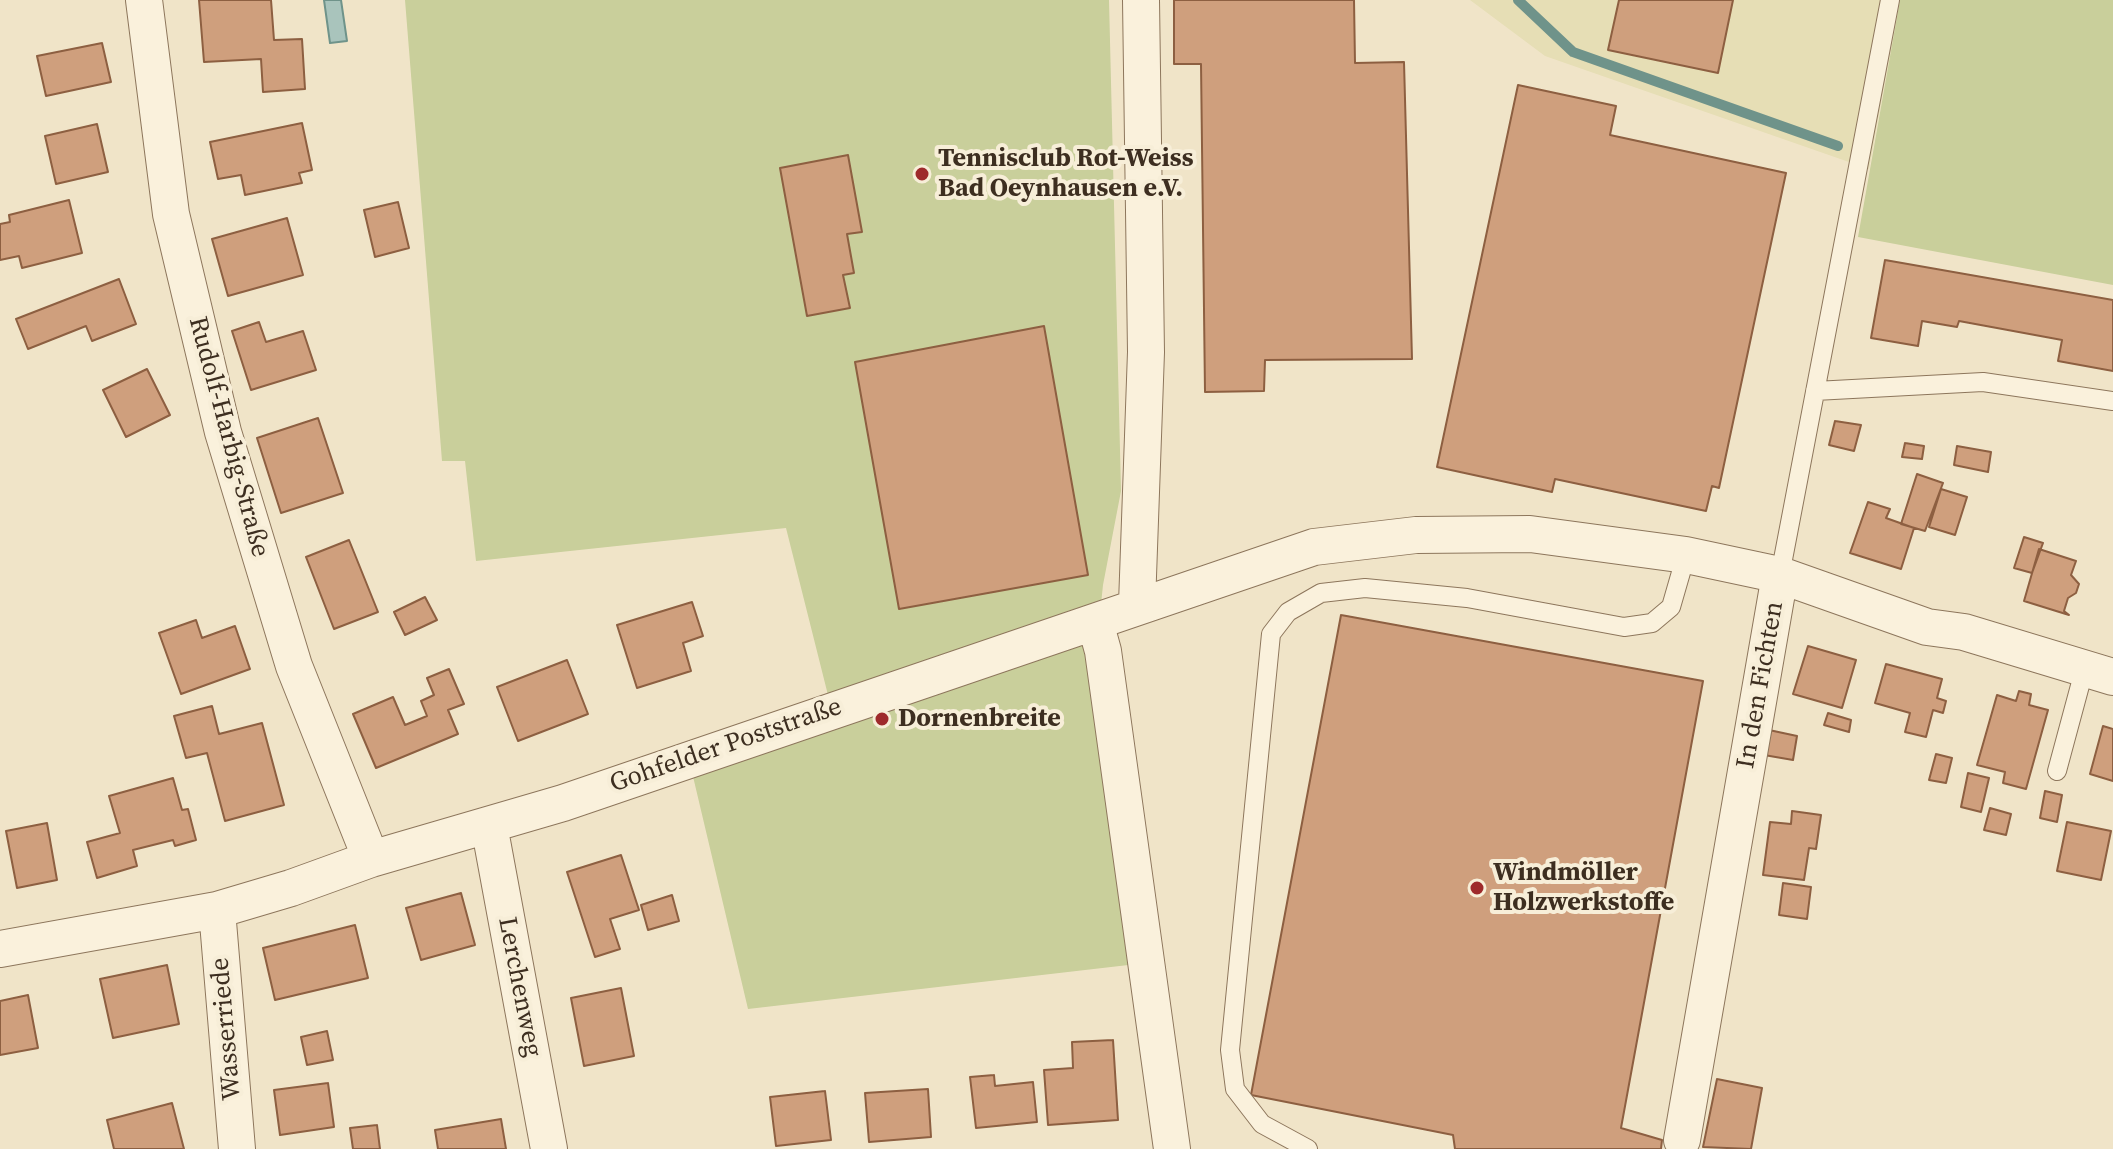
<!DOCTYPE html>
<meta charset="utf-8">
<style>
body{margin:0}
canvas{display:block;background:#f0e4c8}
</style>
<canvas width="2113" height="1149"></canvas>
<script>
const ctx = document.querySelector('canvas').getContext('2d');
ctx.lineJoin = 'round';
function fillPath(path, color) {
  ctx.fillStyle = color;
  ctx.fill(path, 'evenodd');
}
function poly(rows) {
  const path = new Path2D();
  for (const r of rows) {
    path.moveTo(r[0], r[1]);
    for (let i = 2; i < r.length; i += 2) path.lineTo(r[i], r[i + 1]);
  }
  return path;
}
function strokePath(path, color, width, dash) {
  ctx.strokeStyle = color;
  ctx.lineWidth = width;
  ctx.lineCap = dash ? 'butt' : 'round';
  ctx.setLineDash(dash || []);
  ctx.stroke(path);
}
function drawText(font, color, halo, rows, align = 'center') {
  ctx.font = font + ' "Source Serif 4",serif';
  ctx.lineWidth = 8;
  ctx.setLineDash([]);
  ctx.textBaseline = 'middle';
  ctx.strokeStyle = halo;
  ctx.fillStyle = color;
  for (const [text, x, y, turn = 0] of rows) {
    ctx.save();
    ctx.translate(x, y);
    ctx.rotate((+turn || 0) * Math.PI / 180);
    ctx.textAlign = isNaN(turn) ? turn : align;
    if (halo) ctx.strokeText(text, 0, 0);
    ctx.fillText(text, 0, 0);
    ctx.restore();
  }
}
fillPath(poly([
 [1470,0,1900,0,1869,169,1545,56]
]), '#e6deb5');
fillPath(poly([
 [405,0,1109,0,1121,491,1103,585,1096,652,1137,964,748,1009,691,768,833,715,786,528,476,561,465,461,442,461],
 [1900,0,2113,0,2113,285,1858,237]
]), '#c9cf9b');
const water = poly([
 [324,0,341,0,347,41,330,43,324,0]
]);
fillPath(water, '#a9c4bc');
strokePath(water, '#6f938a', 2);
strokePath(poly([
 [1518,0,1573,52,1838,146]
]), '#6f938a', 10);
const building = poly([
 [199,0,271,0,274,40,302,39,305,89,263,92,261,59,204,62,199,0],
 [1174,0,1354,0,1355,63,1404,62,1412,359,1265,360,1264,391,1205,392,1201,64,1174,64,1174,0],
 [1619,0,1733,0,1718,73,1608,50,1619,0],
 [102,43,111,82,46,96,37,56,102,43],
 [1518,85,1616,106,1610,135,1786,173,1719,488,1712,486,1706,511,1555,479,1552,492,1437,467,1518,85],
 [302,123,312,170,299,173,302,183,245,195,241,175,218,179,210,142,302,123],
 [97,124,108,172,56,184,45,136,97,124],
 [848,155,862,232,847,234,854,273,843,275,850,308,807,316,780,168,848,155],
 [69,200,82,253,22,268,19,256,0,260,0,224,10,222,9,215,69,200],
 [398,202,409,248,375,257,364,210,398,202],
 [287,218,303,275,228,296,212,239,287,218],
 [1885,260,2113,300,2113,371,2058,361,2062,340,1959,321,1957,327,1922,321,1918,346,1871,338,1885,260],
 [119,279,136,324,92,341,86,326,28,349,16,319,119,279],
 [259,322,266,342,303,331,316,370,251,390,232,331,259,322],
 [1044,326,1088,575,899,609,855,362,1044,326],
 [147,369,170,415,126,437,103,390,147,369],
 [318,418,343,493,281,513,257,438,318,418],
 [1835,421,1861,425,1854,451,1829,445,1835,421],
 [1905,443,1924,446,1922,459,1902,457,1905,443],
 [1957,446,1991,452,1988,472,1954,465,1957,446],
 [1917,474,1943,483,1925,531,1901,524,1917,474],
 [1941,489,1967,497,1955,535,1929,527,1941,489],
 [1868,502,1890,509,1886,518,1914,528,1901,569,1850,553,1868,502],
 [2024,537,2043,543,2032,573,2014,568,2024,537],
 [349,540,378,612,334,629,306,557,349,540],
 [2039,549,2076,561,2071,575,2079,584,2076,593,2068,598,2064,611,2069,615,2024,601,2039,549],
 [425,597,437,620,405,635,394,612,425,597],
 [692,602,703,636,683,643,691,671,637,688,617,625,692,602],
 [1341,615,1703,681,1621,1128,1662,1140,1661,1149,1455,1149,1453,1135,1251,1095,1341,615],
 [196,620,202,638,235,626,250,669,181,694,159,633,196,620],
 [1808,646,1856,660,1842,708,1793,694,1808,646],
 [567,660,588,714,518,741,497,687,567,660],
 [1886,664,1942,679,1937,698,1946,701,1943,713,1933,710,1926,737,1905,732,1910,713,1875,703,1886,664],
 [449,669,464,704,448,710,458,734,376,768,353,714,393,697,405,725,427,716,421,701,434,695,427,678,449,669],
 [2019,691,2031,694,2029,705,2048,710,2026,789,2003,783,2005,772,1977,765,1997,695,2016,701,2019,691],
 [212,706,219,734,262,723,284,805,225,821,207,753,186,758,174,716,212,706],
 [1828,713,1851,720,1849,732,1824,725,1828,713],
 [2103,726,2113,729,2113,781,2090,774,2103,726],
 [1769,730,1797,736,1793,760,1764,755,1769,730],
 [1936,754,1952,758,1946,783,1929,780,1936,754],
 [1968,773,1989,778,1981,812,1961,807,1968,773],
 [173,778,182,810,188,809,196,840,175,846,173,840,133,850,137,866,97,878,87,842,120,833,109,796,173,778],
 [2045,791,2062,795,2057,822,2040,818,2045,791],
 [1990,808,2011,814,2006,835,1984,830,1990,808],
 [1792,811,1821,815,1816,849,1809,848,1804,880,1763,875,1770,822,1791,824,1792,811],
 [2067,822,2111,831,2101,880,2057,871,2067,822],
 [47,823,57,880,17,888,6,831,47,823],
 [621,855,639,910,610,919,620,949,595,957,567,872,621,855],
 [1783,883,1811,887,1807,919,1779,915,1783,883],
 [461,893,475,945,421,960,406,908,461,893],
 [672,895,679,921,648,930,641,905,672,895],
 [355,925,368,978,275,1000,263,948,355,925],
 [167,965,179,1024,113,1038,100,979,167,965],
 [621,988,634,1056,584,1066,571,998,621,988],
 [28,995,38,1048,0,1055,0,1001,28,995],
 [327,1031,333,1060,307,1065,301,1037,327,1031],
 [1113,1040,1118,1120,1048,1125,1044,1070,1073,1068,1072,1042,1113,1040],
 [994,1075,995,1086,1033,1082,1037,1122,976,1128,970,1077,994,1075],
 [1717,1079,1762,1088,1751,1149,1703,1147,1717,1079],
 [328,1083,334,1127,280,1135,274,1090,328,1083],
 [928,1089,931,1137,869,1142,865,1093,928,1089],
 [825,1091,831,1140,776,1146,770,1097,825,1091],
 [172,1103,184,1149,114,1149,107,1120,172,1103],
 [501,1119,506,1149,438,1149,435,1130,501,1119],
 [377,1125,380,1149,353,1149,350,1128,377,1125]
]);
fillPath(building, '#cf9f7d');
strokePath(building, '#8d5f41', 2);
const service = poly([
 [1815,391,1983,382,2113,401],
 [1780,575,1890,0],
 [2057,771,2085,667],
 [1308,1149,1262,1124,1235,1089,1230,1050,1271,634,1288,612,1321,593,1365,588,1467,598,1624,627,1652,623,1671,607,1686,555]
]);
const minor = poly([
 [144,0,171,214,223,432,294,666,371,859],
 [1137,604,1146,352,1141,0],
 [1095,622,1103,651,1172,1149],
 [489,825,549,1149],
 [217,910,237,1149],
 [0,949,217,910,291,888,371,859,563,803,1314,547,1416,535,1530,534,1686,555,1780,575,1927,627,1964,632,2113,677],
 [1682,1140,1780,575]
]);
strokePath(service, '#8d765c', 20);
strokePath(minor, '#8d765c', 38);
strokePath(service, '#faf1dc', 18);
strokePath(minor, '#faf1dc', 36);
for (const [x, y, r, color] of [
 [922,174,8,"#9e2a2b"],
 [882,719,8,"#9e2a2b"],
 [1477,888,8,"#9e2a2b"]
]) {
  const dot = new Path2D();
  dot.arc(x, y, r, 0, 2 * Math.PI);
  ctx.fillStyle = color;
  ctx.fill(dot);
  strokePath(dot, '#f7eed8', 3);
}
drawText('bold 26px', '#3d2e20', '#f7eed8', [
 ["Tennisclub Rot-Weiss",938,159],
 ["Bad Oeynhausen e.V.",938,189],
 ["Dornenbreite",898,719],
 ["Windmöller",1493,873],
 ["Holzwerkstoffe",1493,903]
], 'left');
drawText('26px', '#3d2e20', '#f7eed8', [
 ["Rudolf-Harbig-Straße",228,437,75],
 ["In den Fichten",1761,685,-80],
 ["Gohfelder Poststraße",726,746,-19],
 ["Lerchenweg",519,987,79],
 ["Wasserriede",227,1029,-95]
]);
</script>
